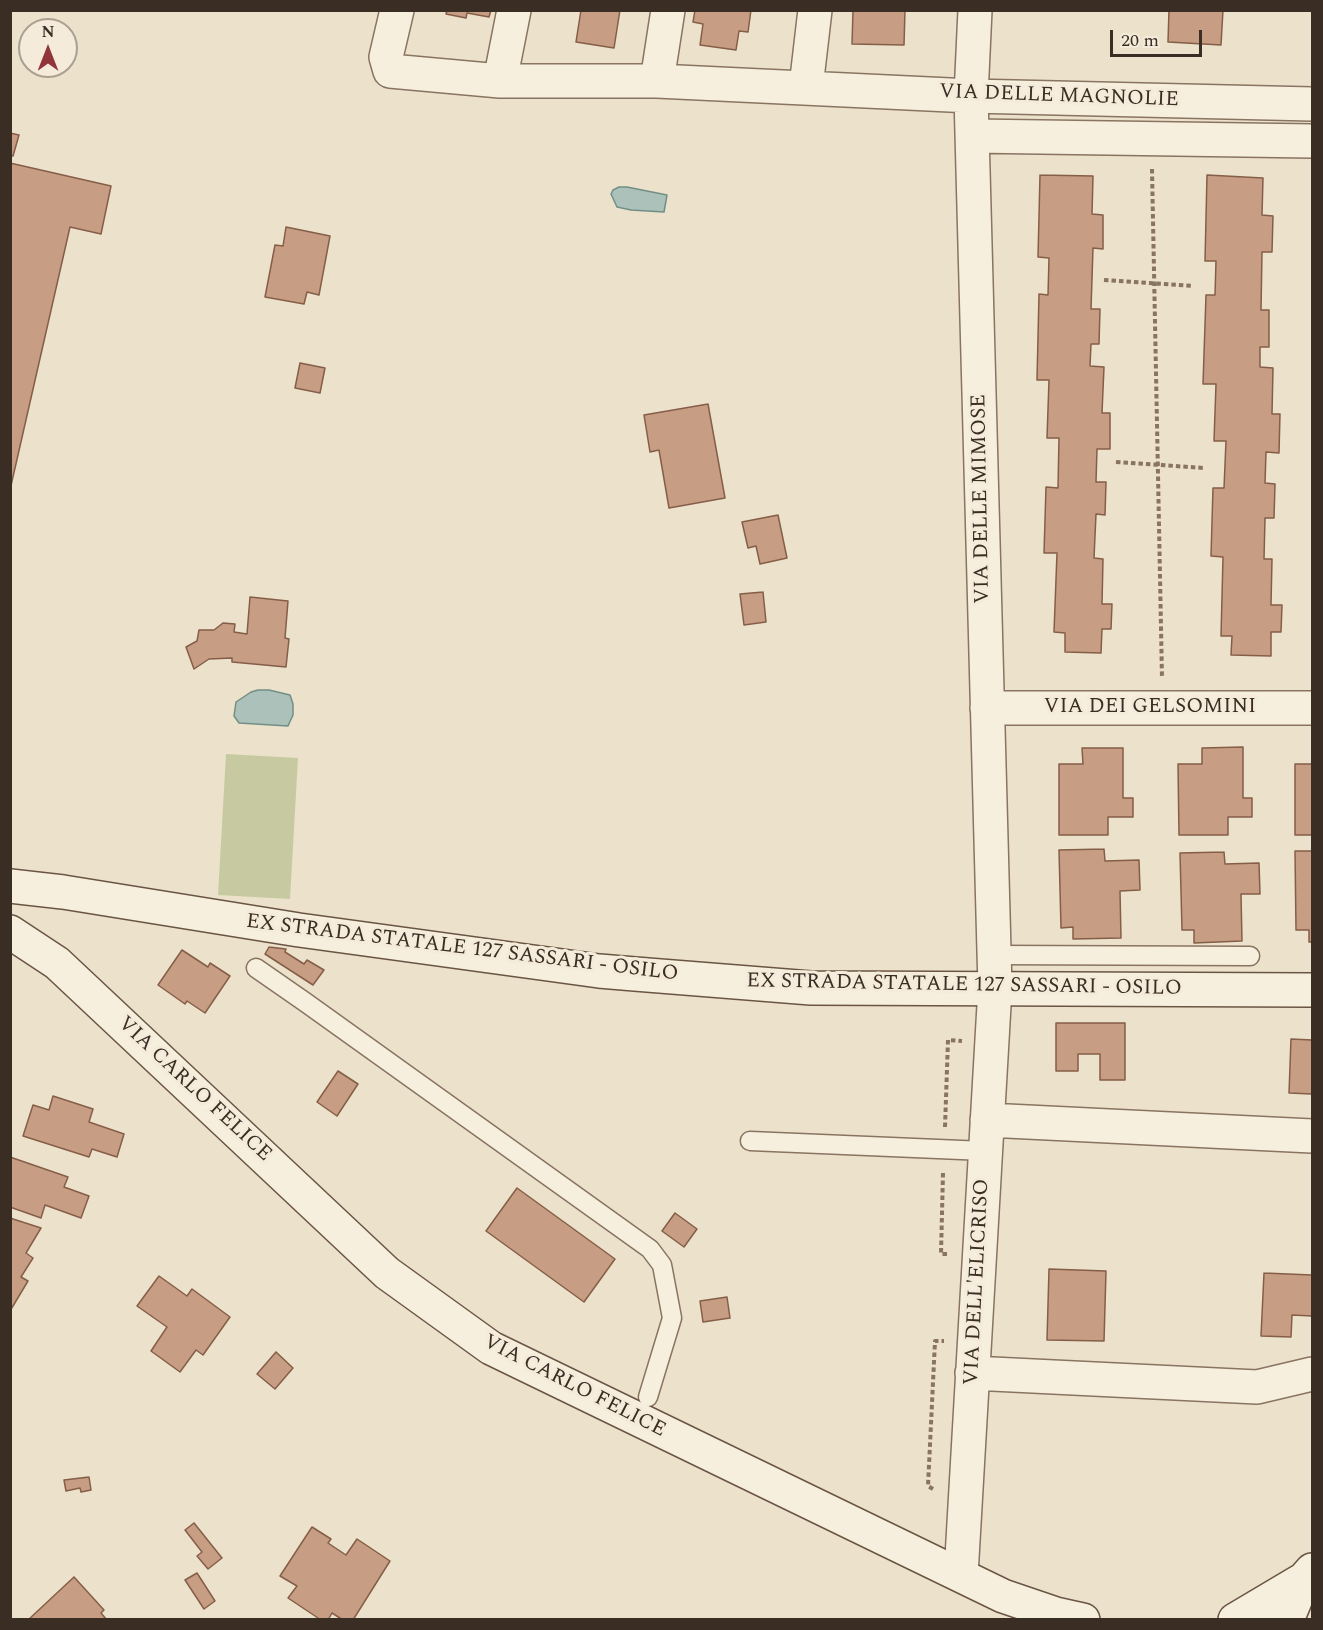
<!DOCTYPE html>
<style>
body{margin:0}
#map{position:relative;width:1323px;height:1630px;overflow:hidden;background:#ece1cb;font-family:Spectral,serif}
canvas{display:block}
.frame{position:absolute;inset:0;border:12px solid #3a2d23;pointer-events:none}
.north{position:absolute;left:18px;top:18px;width:60px;height:60px;box-sizing:border-box;background:#f4ebdb;border:2px solid #aa9f91;border-radius:50%;rotate:0deg;font-size:16px;font-weight:700;line-height:24px;text-align:center;color:#3a2d23}
.north::after{content:'';display:block;margin:auto;width:21px;height:27px;background:#92353a;clip-path:polygon(50% 0,100% 100%,50% 72%,0 100%)}
.scale{position:absolute;left:1110px;top:30px;width:92px;height:27px;box-sizing:border-box;border:3px solid #3a2d23;border-top:0;padding-left:8px;font-size:18px;line-height:21px;white-space:nowrap;color:#3a2d23;-webkit-text-stroke:4px #f4ebdb;paint-order:stroke}
</style>
<div id="map">
<canvas width="1323" height="1630"></canvas>
<div class="frame"></div>
<div class="north">N</div>
<div class="scale">20 m</div>
</div>
<script>
const ctx = document.querySelector('canvas').getContext('2d');
ctx.lineJoin = 'round';
function fillPath(path, color) {
  ctx.fillStyle = color;
  ctx.fill(path, 'evenodd');
}
function poly(rows) {
  const path = new Path2D();
  for (const r of rows) {
    path.moveTo(r[0], r[1]);
    for (let i = 2; i < r.length; i += 2) path.lineTo(r[i], r[i + 1]);
  }
  return path;
}
function strokePath(path, color, width, dash) {
  ctx.strokeStyle = color;
  ctx.lineWidth = width;
  ctx.lineCap = dash ? 'butt' : 'round';
  ctx.setLineDash(dash || []);
  ctx.stroke(path);
}
function drawText(font, color, halo, rows, align = 'center') {
  ctx.font = font + ' Spectral,serif';
  ctx.lineWidth = 6;
  ctx.setLineDash([]);
  ctx.textBaseline = 'middle';
  ctx.strokeStyle = halo;
  ctx.fillStyle = color;
  for (const [text, x, y, turn = 0] of rows) {
    ctx.save();
    ctx.translate(x, y);
    ctx.rotate((+turn || 0) * Math.PI / 180);
    ctx.textAlign = isNaN(turn) ? turn : align;
    if (halo) ctx.strokeText(text, 0, 0);
    ctx.fillText(text, 0, 0);
    ctx.restore();
  }
}
fillPath(poly([
 [226,754,298,758,290,899,218,895]
]), '#c7caa0');
const water = poly([
 [619,187,627,187,667,195,664,212,631,210,617,207,611,194,613,190,619,187],
 [258,690,269,690,290,695,293,704,293,715,288,726,239,723,234,716,236,702,251,692,258,690]
]);
fillPath(water, '#abc1ba');
strokePath(water, '#728f87', 1.5);
const building = poly([
 [447,10,491,10,489,17,467,13,466,18,446,14,447,10],
 [581,10,620,10,614,48,576,42,581,10],
 [695,10,751,10,748,32,739,31,736,50,700,45,703,24,693,22,695,10],
 [853,10,905,10,904,45,852,44,853,10],
 [1169,10,1223,10,1221,45,1168,42,1169,10],
 [10,133,19,135,13,156,10,155,10,133],
 [10,163,111,186,101,234,70,227,10,490,10,163],
 [1040,175,1093,176,1092,214,1103,215,1103,249,1093,248,1091,309,1100,309,1099,344,1091,344,1090,366,1104,367,1102,413,1110,413,1110,449,1097,449,1096,482,1106,482,1105,515,1096,514,1094,558,1103,559,1102,604,1112,604,1111,629,1102,629,1101,653,1065,652,1065,633,1054,632,1057,553,1044,553,1046,487,1058,488,1059,438,1047,438,1049,380,1037,380,1039,294,1048,295,1049,258,1038,257,1040,175],
 [1207,175,1263,178,1262,215,1273,216,1272,252,1262,252,1261,310,1269,310,1269,347,1260,347,1260,367,1273,368,1272,414,1280,414,1279,453,1266,452,1265,483,1275,484,1274,518,1265,518,1264,559,1272,559,1271,605,1282,605,1281,632,1271,632,1271,656,1231,655,1232,636,1221,636,1223,557,1211,556,1213,488,1224,488,1226,441,1214,441,1216,384,1203,384,1206,295,1215,295,1216,261,1205,261,1207,175],
 [286,227,330,236,319,295,307,292,304,304,265,297,275,245,283,246,286,227],
 [300,363,325,368,320,393,295,388,300,363],
 [708,404,725,498,669,508,659,450,650,452,644,415,708,404],
 [778,515,787,558,760,564,756,546,748,548,742,522,778,515],
 [763,592,766,622,744,625,740,594,763,592],
 [250,597,288,601,285,638,289,639,286,667,232,662,232,658,209,659,194,669,186,647,197,641,199,630,214,630,223,623,235,624,234,632,247,634,250,597],
 [1243,747,1243,798,1252,798,1252,817,1228,817,1228,835,1179,835,1178,764,1202,764,1202,748,1243,747],
 [1082,748,1123,748,1123,798,1133,798,1133,817,1108,817,1108,835,1059,835,1059,764,1083,764,1082,748],
 [1295,764,1312,764,1312,835,1295,835,1295,764],
 [1104,849,1105,861,1139,860,1140,890,1120,891,1121,938,1073,939,1073,927,1061,928,1059,850,1104,849],
 [1295,851,1312,851,1312,942,1309,942,1309,930,1296,930,1295,851],
 [1224,852,1225,864,1259,863,1260,894,1241,894,1242,941,1194,943,1194,930,1182,930,1180,853,1224,852],
 [269,947,286,949,285,952,304,964,307,960,324,970,313,985,265,954,269,947],
 [182,950,208,967,210,963,230,976,205,1013,187,1001,185,1004,158,985,182,950],
 [1056,1023,1125,1023,1125,1080,1100,1080,1100,1054,1078,1054,1078,1071,1056,1071,1056,1023],
 [1291,1039,1312,1040,1312,1094,1289,1093,1291,1039],
 [338,1071,358,1084,337,1116,317,1102,338,1071],
 [53,1096,93,1109,89,1122,124,1134,117,1157,92,1149,89,1157,23,1136,33,1105,49,1110,53,1096],
 [10,1157,68,1177,64,1187,89,1196,81,1218,45,1205,41,1218,10,1207,10,1157],
 [517,1188,615,1259,584,1302,486,1231,517,1188],
 [675,1213,697,1229,684,1247,662,1231,675,1213],
 [10,1218,41,1228,26,1253,33,1258,21,1277,28,1281,10,1311,10,1218],
 [1049,1269,1106,1271,1104,1341,1047,1340,1049,1269],
 [1264,1273,1312,1275,1312,1316,1292,1315,1291,1337,1261,1336,1264,1273],
 [159,1276,187,1296,192,1289,230,1317,203,1355,196,1350,180,1372,151,1351,167,1327,137,1306,159,1276],
 [727,1297,730,1318,703,1322,700,1301,727,1297],
 [276,1352,293,1368,275,1389,257,1374,276,1352],
 [89,1477,91,1490,81,1492,80,1488,66,1491,64,1480,89,1477],
 [194,1523,222,1558,208,1569,197,1556,202,1552,185,1530,194,1523],
 [312,1527,331,1539,328,1543,346,1555,357,1539,390,1561,353,1620,343,1620,332,1613,328,1620,321,1620,288,1598,297,1586,280,1576,312,1527],
 [197,1573,215,1601,204,1609,185,1580,197,1573],
 [74,1577,104,1610,101,1613,107,1620,28,1620,74,1577]
]);
fillPath(building, '#c79d84');
strokePath(building, '#855e48', 1.5);
const lane = poly([
 [994,955,1250,956],
 [256,968,305,1002,650,1249,662,1265,672,1318,648,1397],
 [750,1141,985,1151]
]);
const street = poly([
 [397,10,386,57,390,71,500,81],
 [514,10,500,81,657,81,971,96,1312,104],
 [657,81,668,10],
 [806,87,815,10],
 [973,136,1312,141],
 [987,708,1312,708],
 [987,1120,1312,1136],
 [972,1373,1257,1387,1312,1374],
 [961,1575,995,988,971,96,975,10]
]);
const secondary = poly([
 [10,886,63,892,299,930,599,971,635,974,811,988,1312,990],
 [10,932,57,963,387,1273,491,1348,1003,1596,1056,1614,1083,1620],
 [1235,1620,1304,1579,1312,1570],
 [1287,1620,1304,1579]
]);
strokePath(lane, '#887460', 21);
strokePath(street, '#887460', 36);
strokePath(secondary, '#6a5543', 36);
strokePath(poly([
 [1152,169,1162,678],
 [1104,280,1193,286],
 [1116,462,1204,468],
 [945,1127,948,1040,962,1041],
 [943,1173,941,1254,949,1254],
 [933,1489,928,1486,935,1341,944,1341]
]), '#887460', 4, [4.5, 3]);
strokePath(lane, '#f7efde', 18);
strokePath(street, '#f7efde', 33);
strokePath(secondary, '#f7efde', 33);
drawText('21px', '#3a2d23', '#f4ebdb', [
 ["VIA DELLE MAGNOLIE",1059,97,2],
 ["VIA DELLE MIMOSE",982,499,-91],
 ["VIA DEI GELSOMINI",1150,708],
 ["EX STRADA STATALE 127 SASSARI - OSILO",462,949,7],
 ["EX STRADA STATALE 127 SASSARI - OSILO",964,986,1],
 ["VIA CARLO FELICE",194,1090,43],
 ["VIA DELL'ELICRISO",978,1282,-87],
 ["VIA CARLO FELICE",574,1387,27]
]);
</script>
